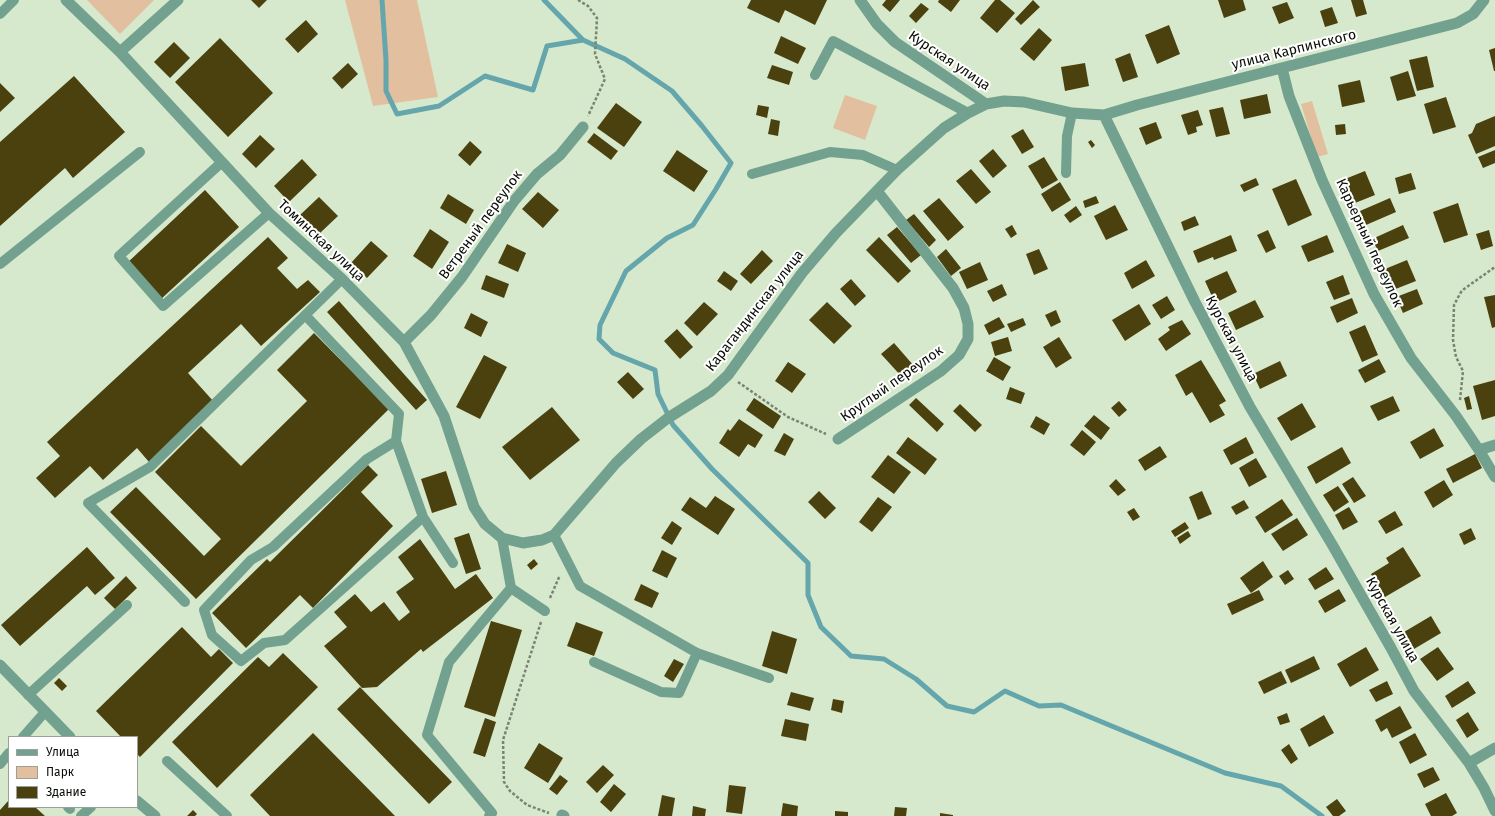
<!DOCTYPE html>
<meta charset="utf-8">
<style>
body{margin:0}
#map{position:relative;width:1495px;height:816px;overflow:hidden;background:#d7e9cc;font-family:"Fira Sans",sans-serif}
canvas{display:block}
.legend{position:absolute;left:8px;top:736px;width:130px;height:72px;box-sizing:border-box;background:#fff;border:1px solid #9c9f9b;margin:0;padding:5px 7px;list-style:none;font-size:12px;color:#080e05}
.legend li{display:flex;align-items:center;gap:8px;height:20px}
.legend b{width:20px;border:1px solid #9c9f9b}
</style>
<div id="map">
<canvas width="1495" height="816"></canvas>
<ul class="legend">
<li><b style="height:5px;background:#73a18f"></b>Улица</li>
<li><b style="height:11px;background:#e2bf9e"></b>Парк</li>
<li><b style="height:11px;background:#4a410f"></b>Здание</li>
</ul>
</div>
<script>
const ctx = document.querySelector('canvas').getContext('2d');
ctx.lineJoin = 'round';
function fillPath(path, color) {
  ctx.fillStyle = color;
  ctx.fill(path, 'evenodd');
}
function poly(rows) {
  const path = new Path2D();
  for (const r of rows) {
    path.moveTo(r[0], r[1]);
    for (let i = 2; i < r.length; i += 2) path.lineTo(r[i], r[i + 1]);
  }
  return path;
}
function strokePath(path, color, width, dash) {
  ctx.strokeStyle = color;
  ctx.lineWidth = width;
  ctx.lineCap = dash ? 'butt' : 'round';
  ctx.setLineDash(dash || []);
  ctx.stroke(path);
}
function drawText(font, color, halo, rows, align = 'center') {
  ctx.font = font + ' "Fira Sans",sans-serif';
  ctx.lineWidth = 4;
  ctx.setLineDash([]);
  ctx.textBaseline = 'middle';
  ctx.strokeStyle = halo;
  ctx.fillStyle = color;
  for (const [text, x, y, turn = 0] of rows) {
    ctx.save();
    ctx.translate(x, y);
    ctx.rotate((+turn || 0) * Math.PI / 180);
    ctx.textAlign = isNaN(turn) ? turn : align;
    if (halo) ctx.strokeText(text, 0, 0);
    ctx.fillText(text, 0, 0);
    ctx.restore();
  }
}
fillPath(poly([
 [87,0,154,0,120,34],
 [345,0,417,0,438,97,373,106],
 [845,95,877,106,865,140,833,128],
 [1312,101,1328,154,1317,157,1301,104]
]), '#e2bf9e');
strokePath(poly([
 [382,0,386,60,386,91,397,114,439,106,485,76,533,90,547,46,583,40,625,59,672,91,702,126,731,163,716,189,693,225,667,238,626,271,600,325,599,339,613,353,655,370,658,394,673,425,712,469,808,563,808,595,821,627,851,656,884,659,916,679,947,706,974,712,1005,691,1039,706,1061,705,1225,773,1281,786,1322,816],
 [544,0,583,40]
]), '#64a6ac', 5);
fillPath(poly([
 [251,0,267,0,259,8],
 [751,0,827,0,815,25,785,10,779,23,747,8],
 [886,0,900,0,890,12,882,5],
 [939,0,960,0,951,12,938,2],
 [995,0,1000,0,1015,13,997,33,980,18],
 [1033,0,1040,7,1021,25,1015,19],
 [1218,0,1243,0,1246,10,1224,18],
 [1351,0,1363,0,1367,14,1356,17],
 [1287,2,1294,18,1279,24,1272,7],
 [921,3,929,9,916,23,909,16],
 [1332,7,1338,23,1325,27,1320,11],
 [306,20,318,34,298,53,285,39],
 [1169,25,1180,54,1157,64,1145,35],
 [1039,28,1052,40,1034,61,1020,49],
 [781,36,806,48,798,64,774,53],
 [220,38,273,93,228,137,175,82],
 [174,42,190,58,170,78,154,62],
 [1495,48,1495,71,1494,71,1489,50],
 [1130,53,1138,77,1123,82,1115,59],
 [1427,56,1434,87,1417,91,1409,60],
 [348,63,358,74,342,89,332,78],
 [1085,63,1089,86,1065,91,1061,67],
 [772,65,793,72,789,85,767,78],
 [1408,71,1416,96,1397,101,1390,77],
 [74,76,125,132,73,178,65,168,0,226,0,142],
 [1360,80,1365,102,1342,107,1338,85],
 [0,83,15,98,0,112],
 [1267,94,1271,113,1244,119,1240,100],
 [1446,97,1456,127,1433,134,1424,104],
 [616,103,642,122,624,147,597,128],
 [758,105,769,107,767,118,756,115],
 [1223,107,1230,134,1216,137,1209,110],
 [1198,110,1203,125,1196,127,1197,132,1188,135,1181,115],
 [1495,116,1495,146,1476,154,1468,135,1472,133,1476,124],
 [771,119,780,121,778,136,768,134],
 [1156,122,1162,138,1146,145,1139,128],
 [1345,124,1346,134,1336,135,1335,125],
 [1023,129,1034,147,1022,154,1011,136],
 [594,133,618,151,611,160,587,142],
 [260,135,275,149,256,168,242,154],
 [1091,140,1095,145,1092,148,1088,142],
 [470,141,482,152,470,166,458,155],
 [993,149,1007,166,993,178,979,161],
 [677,150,708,171,694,192,663,171],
 [1495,150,1495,163,1483,168,1478,157],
 [1044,157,1058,180,1042,189,1028,166],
 [302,159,317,175,289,202,274,186],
 [971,169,991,192,976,204,956,181],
 [1365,171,1375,195,1355,203,1345,179],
 [1411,173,1416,189,1399,194,1395,178],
 [1256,178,1259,185,1244,192,1240,185],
 [1296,179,1312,215,1288,226,1272,189],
 [1060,182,1071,200,1052,212,1041,194],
 [205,190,239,227,160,300,126,264],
 [538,192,559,210,543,228,522,209],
 [448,194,474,210,466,224,440,208],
 [1096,196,1099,203,1085,208,1083,201],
 [319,197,338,216,319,234,300,215],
 [939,198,964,227,948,241,923,211],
 [1390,198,1396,212,1366,225,1360,211],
 [1458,203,1468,235,1444,243,1433,212],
 [1115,205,1128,230,1106,240,1094,216],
 [1076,206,1082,215,1070,223,1064,215],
 [914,214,936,240,929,247,906,220],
 [1195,216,1199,225,1184,231,1181,222],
 [1012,225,1017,234,1011,238,1005,229],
 [1403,225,1409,238,1378,251,1372,239],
 [897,227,921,255,911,263,887,235],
 [430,229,449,242,432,269,413,256],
 [1268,230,1276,248,1266,253,1257,235],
 [1489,230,1493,246,1481,250,1476,234],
 [1231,235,1237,251,1214,260,1213,257,1198,263,1193,251],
 [1327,235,1334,252,1308,262,1301,246],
 [268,237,288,258,277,268,297,289,308,280,320,292,261,346,241,324,188,373,214,402,149,462,137,448,103,480,90,466,55,498,36,478,60,456,47,442],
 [879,237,911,271,898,283,866,250],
 [371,241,388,256,367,278,351,263],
 [507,244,526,253,518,272,498,263],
 [946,249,961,268,951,276,937,257],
 [1039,249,1048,269,1034,275,1026,254],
 [762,250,773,261,751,284,740,274],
 [1146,260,1155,276,1132,289,1124,273],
 [1407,260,1416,281,1393,290,1385,269],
 [980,262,988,280,967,289,959,272],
 [724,271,738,281,731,291,717,281],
 [1227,271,1237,292,1215,303,1205,281],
 [486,275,509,284,504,298,481,289],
 [1343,275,1350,294,1334,300,1326,282],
 [851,279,866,296,855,306,840,289],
 [1002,284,1007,295,993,302,987,291],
 [1417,289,1423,304,1403,313,1396,297],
 [1495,295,1495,327,1492,328,1484,297],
 [1167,296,1175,310,1161,319,1152,305],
 [1352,298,1358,313,1337,323,1330,307],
 [1255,300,1264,317,1236,330,1228,313],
 [339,301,427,400,416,410,327,312],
 [704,302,718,314,697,336,684,323],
 [827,302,852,326,834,344,809,320],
 [1139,304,1151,324,1125,341,1112,320],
 [1056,310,1061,322,1051,327,1045,315],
 [471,313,488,322,481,337,464,328],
 [999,317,1005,327,989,335,984,325],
 [1023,318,1026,325,1011,332,1007,324],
 [1182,320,1191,334,1166,351,1158,339,1170,330,1168,327],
 [1365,325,1378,355,1362,362,1349,332],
 [677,329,693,347,680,359,664,341],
 [314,333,389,409,196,599,110,512,136,487,204,556,221,539,155,472,201,426,241,466,307,401,277,370],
 [1008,337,1012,351,995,356,991,342],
 [1059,337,1072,358,1056,368,1043,347],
 [894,343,914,366,902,377,881,354],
 [484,355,507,367,480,419,456,407],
 [994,357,1011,367,1003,381,986,371],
 [1379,359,1386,372,1365,383,1358,370],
 [1201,360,1226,401,1219,405,1225,415,1210,423,1192,392,1186,396,1175,375],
 [1280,361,1287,376,1260,389,1253,374],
 [788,362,806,374,792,393,775,381],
 [628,372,644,389,633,399,617,382],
 [1495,380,1495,416,1482,420,1473,386],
 [1010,387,1025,393,1021,404,1006,399],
 [1393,396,1400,411,1378,421,1370,406],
 [1469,396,1472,409,1467,410,1464,398],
 [754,398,781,416,773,429,746,410],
 [916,398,944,424,937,432,909,405],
 [1119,401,1127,410,1119,417,1111,408],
 [1302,403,1316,427,1291,441,1277,418],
 [960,404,982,425,975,432,953,411],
 [552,407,580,440,530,480,502,447],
 [1094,415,1110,428,1101,440,1084,426],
 [1036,416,1050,424,1044,435,1030,427],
 [739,419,763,435,755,448,748,444,739,457,719,443,728,429,730,431],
 [1434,428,1444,446,1420,459,1410,442],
 [1082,430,1096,442,1084,456,1070,445],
 [784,433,794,439,785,456,774,451],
 [908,437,937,459,925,475,896,453],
 [1246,437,1254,453,1231,465,1223,450],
 [1160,446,1167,457,1145,471,1138,460],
 [1342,447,1351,463,1316,484,1307,467],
 [1475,454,1482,468,1453,483,1446,469],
 [888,455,911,472,894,494,871,477],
 [1256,458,1267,477,1249,487,1239,468],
 [368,465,378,475,361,492,393,526,313,608,300,595,246,648,212,613,267,559,270,562],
 [446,471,457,505,432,513,421,479],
 [1353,477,1366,496,1354,503,1342,484],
 [1116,479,1126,490,1118,496,1109,486],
 [1444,480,1453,495,1433,508,1424,492],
 [1338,486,1349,502,1334,512,1323,495],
 [819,491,836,508,825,519,808,502],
 [1202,491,1212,514,1198,520,1189,497],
 [715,496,735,509,718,535,681,510,690,497,706,508],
 [878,497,892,507,872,532,859,522],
 [1282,499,1293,515,1265,533,1255,517],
 [1244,500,1249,508,1236,515,1231,507],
 [1349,507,1358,522,1343,530,1335,515],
 [1134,508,1140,517,1133,521,1127,512],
 [1395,511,1403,525,1386,534,1378,521],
 [1297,518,1308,535,1283,551,1271,534],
 [672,521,682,528,672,545,661,538],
 [1185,522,1189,528,1175,537,1171,531],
 [1471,528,1476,539,1464,545,1459,534],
 [1188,531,1191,536,1180,544,1177,538],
 [469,533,481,569,466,574,454,538],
 [420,539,455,589,476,574,493,598,423,652,421,649,377,687,362,688,324,646,347,627,334,612,355,594,371,612,384,602,399,621,410,612,396,592,414,579,398,557],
 [87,547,115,578,95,595,87,586,20,646,1,625],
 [1403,547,1421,576,1385,597,1371,574,1389,563,1386,558],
 [662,550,677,558,667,578,652,571],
 [534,559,538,564,531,570,527,565],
 [1263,561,1273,577,1251,593,1240,578],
 [1326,567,1334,579,1315,590,1308,579],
 [1288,570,1294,579,1285,585,1279,576],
 [126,576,137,588,115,609,104,598],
 [641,584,659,593,652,608,634,600],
 [1339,589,1346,601,1325,613,1318,601],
 [1259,590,1264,600,1232,615,1227,604],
 [1431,616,1441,633,1414,649,1404,632],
 [491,621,522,630,495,717,464,707],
 [576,622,603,632,594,656,567,646],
 [182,627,211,657,219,649,233,663,140,757,137,754,137,737,121,737,96,711],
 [772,631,797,639,787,674,762,666],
 [1366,647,1379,670,1350,687,1337,664],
 [1438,647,1454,669,1437,681,1420,659],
 [283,653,318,687,217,788,172,742,258,657,269,667],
 [1314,656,1320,669,1291,683,1285,670],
 [674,659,684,664,673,682,664,676],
 [1281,671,1287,683,1264,694,1258,682],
 [59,678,67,686,62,691,54,683],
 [1387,681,1393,694,1376,702,1369,690],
 [1468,681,1476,693,1452,708,1445,696],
 [360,687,452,782,429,804,337,709],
 [791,692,814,698,810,711,787,705],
 [833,699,844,701,842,713,831,710],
 [1400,706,1412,728,1392,738,1387,728,1381,732,1375,720],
 [1468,712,1479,730,1467,738,1456,720],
 [1287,713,1290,722,1280,725,1277,717],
 [1324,715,1334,733,1309,747,1300,729],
 [485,718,496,722,485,757,473,753],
 [785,719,809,724,806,741,781,736],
 [313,733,395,816,270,816,250,795],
 [1415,733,1427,755,1410,764,1399,742],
 [539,743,563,758,548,783,524,768],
 [1289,744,1298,759,1291,764,1281,750],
 [603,765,614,775,597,793,586,782],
 [1433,767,1440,780,1424,788,1417,774],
 [560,775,568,781,557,795,549,789],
 [614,784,626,794,611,812,600,802],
 [729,785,746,787,742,814,726,812],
 [1446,793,1457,813,1452,816,1431,816,1425,804],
 [662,795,675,798,672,816,658,816],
 [1337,799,1346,811,1339,816,1333,816,1326,807],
 [9,800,9,807,35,807,45,816,0,816,0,810],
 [783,803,798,806,797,816,781,816],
 [693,806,706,809,705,816,692,816],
 [895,807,907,808,906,816,894,816],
 [193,810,197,814,195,816,187,816],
 [835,811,848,812,848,816,835,816],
 [940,813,953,815,953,816,940,816]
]), '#4a410f');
strokePath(poly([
 [578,0,588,6,597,18,595,54,605,79,588,116],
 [738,382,788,417,826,434],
 [1460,400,1463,371,1456,357,1453,340,1454,305,1461,292,1464,289,1495,267],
 [550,598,560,575],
 [541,622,503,740,504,782,510,791,527,805,549,813]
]), '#798572', 2.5, [3, 2]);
strokePath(poly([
 [0,14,14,0],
 [815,75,833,41,968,113],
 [222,162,119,256,163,306,269,213],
 [1066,173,1067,136,1072,113],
 [752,174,830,152,863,155,897,170],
 [0,264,140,152],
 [306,316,399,414,396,441,423,517,453,563],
 [396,441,367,459,273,547,251,560,204,610,212,635,241,661,264,643,285,640,423,517],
 [554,535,580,586,697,653,769,678],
 [502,538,511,588,545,611],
 [185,602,88,503,150,467,342,279],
 [594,662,661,692,679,693,697,653],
 [28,695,127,605],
 [23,737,45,712],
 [167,761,227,816],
 [0,764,9,753],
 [68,807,70,809],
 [81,816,91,807],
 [489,816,492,813,427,735,449,662,511,588]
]), '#73a18f', 10);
strokePath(poly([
 [66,0,120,52,269,213,342,279,404,342,444,416,474,507,485,524,502,538,523,543,542,540,554,535,616,463,641,439,668,418,711,391,728,375,802,273,836,233,897,170,944,128,968,113,986,104],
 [860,0,877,24,895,42,986,104,1004,101,1024,102,1072,113,1104,115,1195,302,1250,407,1333,546,1391,648,1414,691,1469,763,1484,788,1495,811],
 [120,52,178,0],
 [1282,68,1289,96,1322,180,1374,294,1411,358,1456,416,1479,450,1495,477],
 [1104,115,1137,105,1457,23,1473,14,1484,0],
 [404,342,431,315,462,277,514,201,537,174,560,155,583,127],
 [838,439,941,371,959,355,968,339,968,324,964,308,953,288,877,191],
 [1479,450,1495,445],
 [0,665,70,737],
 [1469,763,1495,748],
 [137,801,155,816],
 [562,815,564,816]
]), '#73a18f', 11);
drawText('14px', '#080e05', '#fff', [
 ["улица Карпинского",1294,50,-14],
 ["Курская улица",949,61,34],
 ["Ветреный переулок",481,225,-54],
 ["Томинская улица",321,241,43],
 ["Карьерный переулок",1369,243,65],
 ["Карагандинская улица",755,311,-52],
 ["Курская улица",1231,339,62],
 ["Круглый переулок",892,384,-35],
 ["Курская улица",1392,620,61]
]);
</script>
